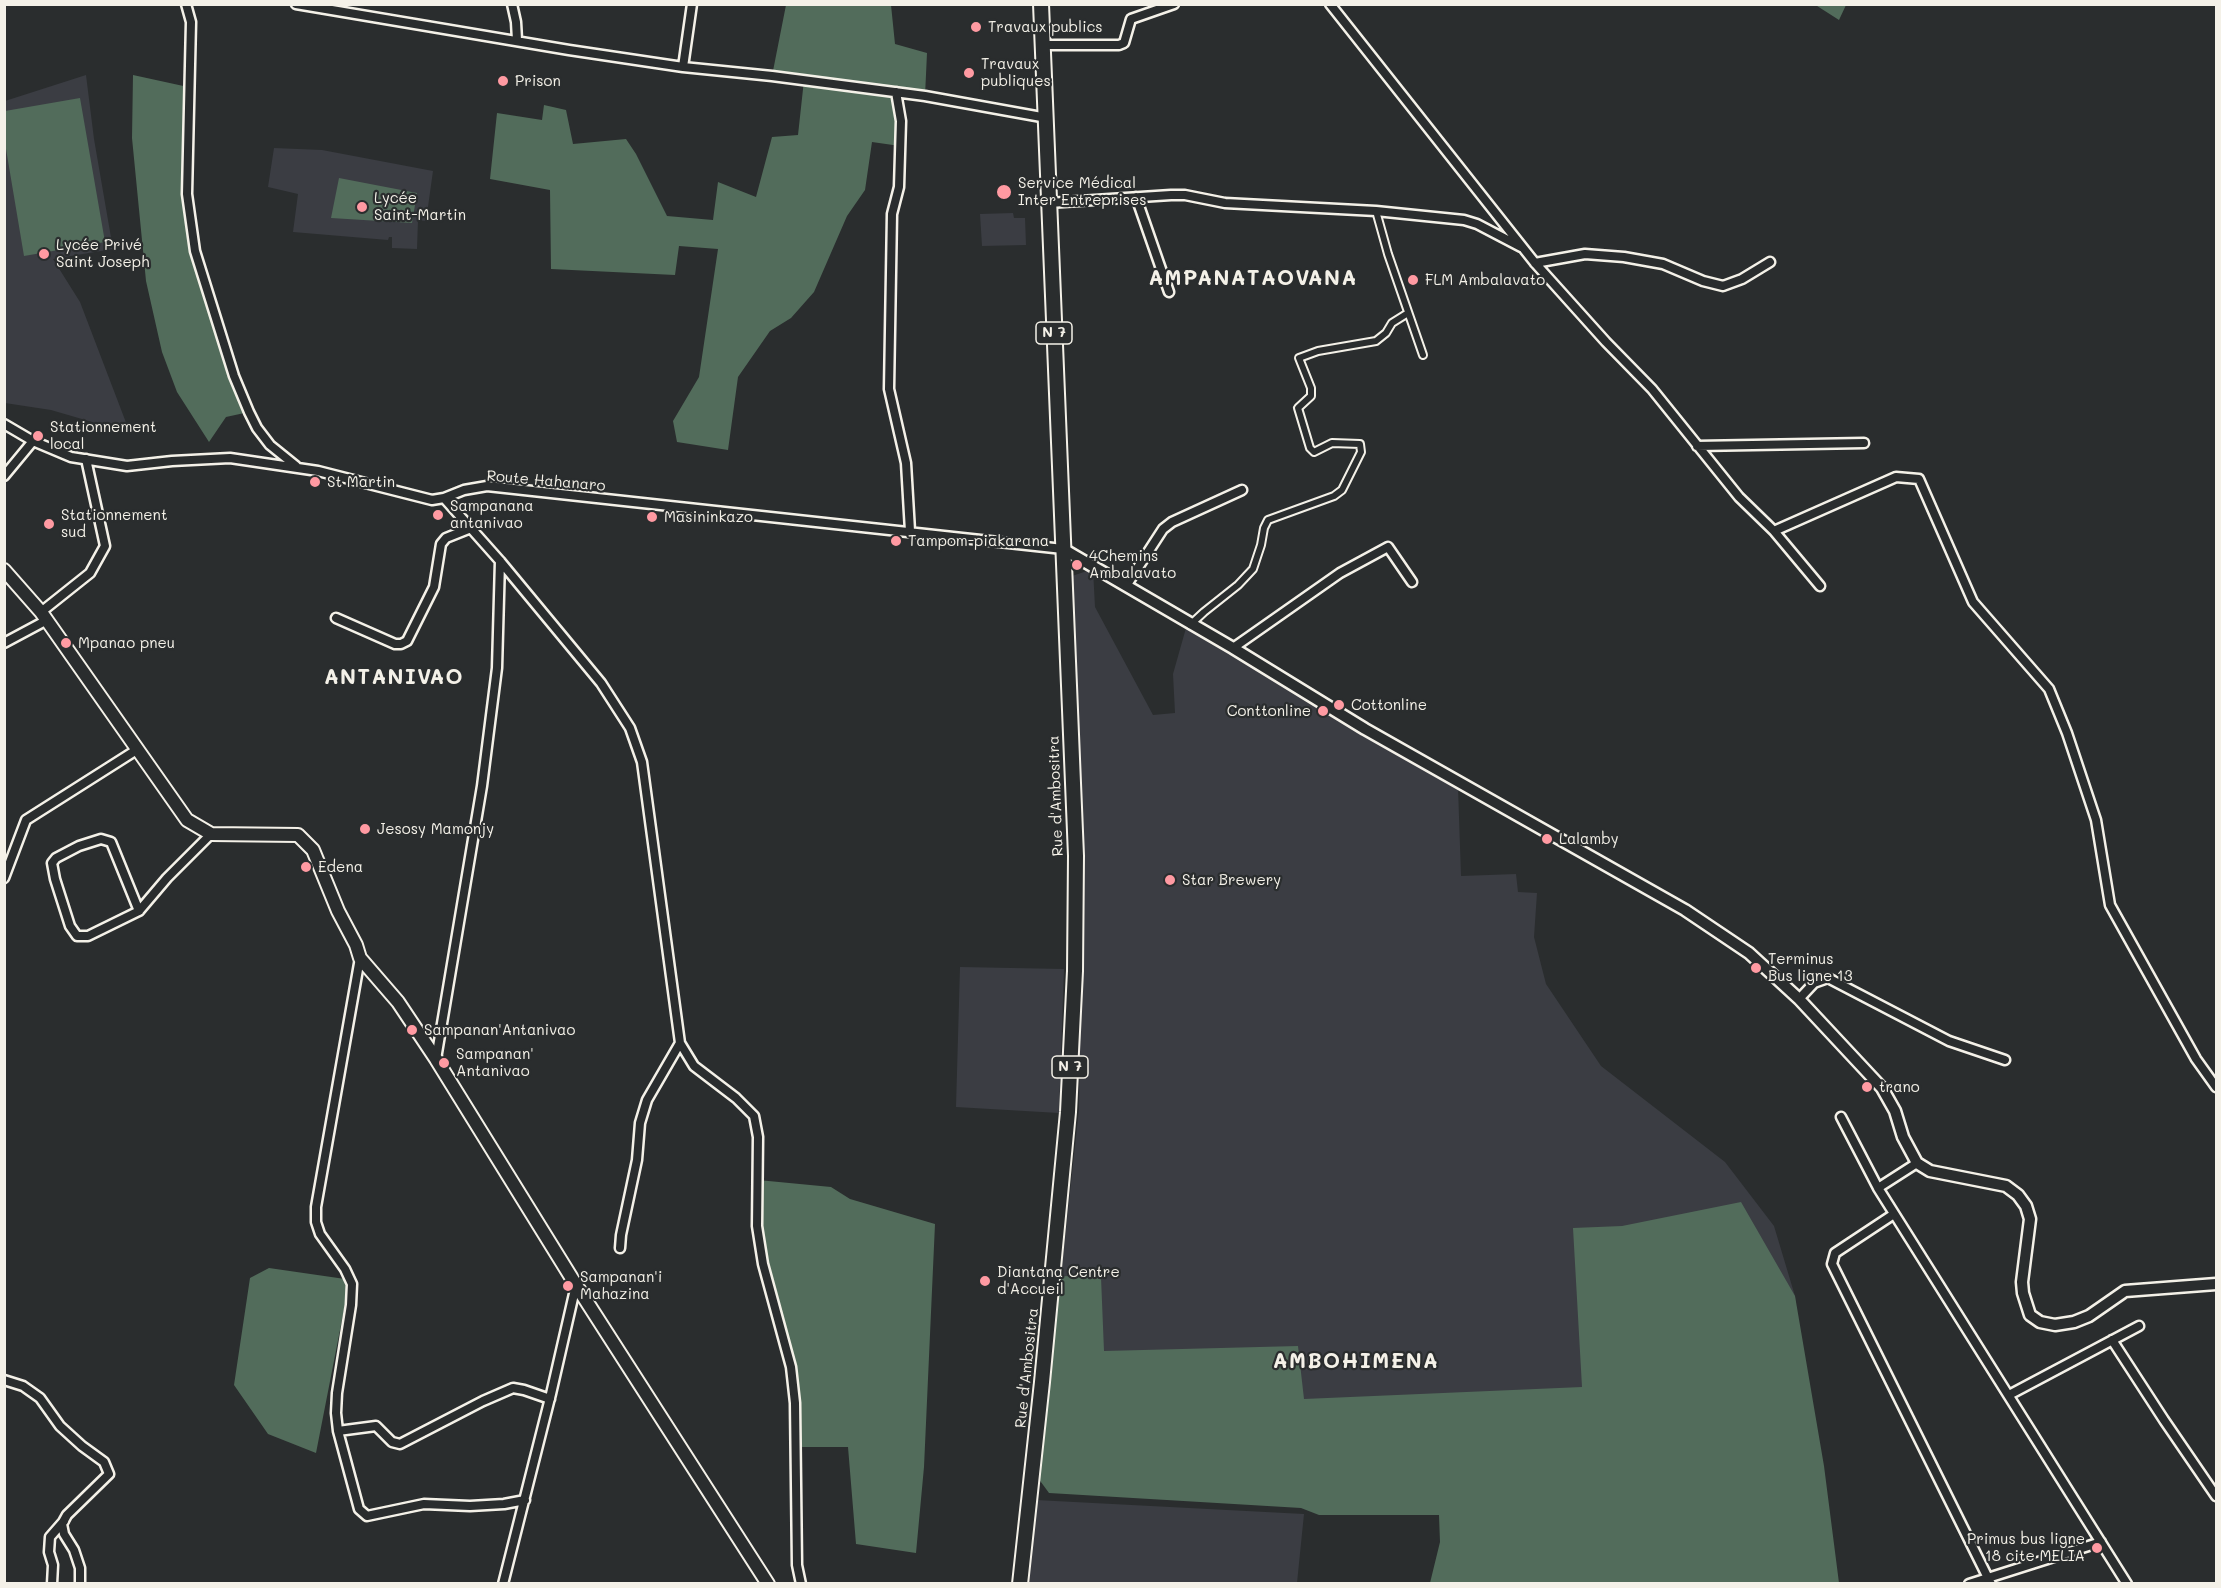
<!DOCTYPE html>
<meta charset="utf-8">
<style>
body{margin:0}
#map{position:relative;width:2221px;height:1588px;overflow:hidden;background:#2a2d2e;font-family:Mali,sans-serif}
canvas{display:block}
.frame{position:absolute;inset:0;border:6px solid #f4f1e8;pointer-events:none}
</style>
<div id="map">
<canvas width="2221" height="1588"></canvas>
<div class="frame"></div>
</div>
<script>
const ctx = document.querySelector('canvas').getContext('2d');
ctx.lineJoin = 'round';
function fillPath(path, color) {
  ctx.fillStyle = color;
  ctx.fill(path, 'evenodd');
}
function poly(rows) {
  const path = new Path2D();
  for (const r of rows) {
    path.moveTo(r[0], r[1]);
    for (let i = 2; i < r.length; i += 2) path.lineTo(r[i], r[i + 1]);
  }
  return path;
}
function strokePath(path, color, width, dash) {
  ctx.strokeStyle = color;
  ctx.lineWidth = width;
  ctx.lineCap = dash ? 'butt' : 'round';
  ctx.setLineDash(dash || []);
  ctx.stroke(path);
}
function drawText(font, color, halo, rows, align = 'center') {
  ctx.font = font + ' Mali,sans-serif';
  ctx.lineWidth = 4.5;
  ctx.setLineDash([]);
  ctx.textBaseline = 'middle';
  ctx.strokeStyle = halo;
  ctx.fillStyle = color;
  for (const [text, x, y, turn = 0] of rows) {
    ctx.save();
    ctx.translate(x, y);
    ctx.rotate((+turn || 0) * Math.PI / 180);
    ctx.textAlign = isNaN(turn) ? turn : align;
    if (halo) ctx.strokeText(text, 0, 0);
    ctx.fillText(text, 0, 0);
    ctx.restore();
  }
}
fillPath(poly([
 [86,75,94,139,113,249,53,259,80,302,130,433,51,410,5,403,5,101],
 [274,148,322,150,433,171,426,221,418,220,417,249,392,248,392,237,389,237,388,240,293,232,298,194,268,187],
 [1013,213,1014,218,1025,218,1026,245,982,246,980,214],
 [1093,569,1095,607,1153,715,1175,713,1173,674,1186,628,1458,787,1461,876,1516,874,1518,892,1537,893,1534,937,1546,984,1601,1066,1725,1162,1774,1226,1795,1296,1822,1539,1046,1413,1079,1109,1082,912,1069,577],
 [960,967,1064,969,1059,1113,956,1107],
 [1036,1500,1304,1514,1297,1583,1027,1584]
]), '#3b3d43');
fillPath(poly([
 [1814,4,1846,4,1846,5,1839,20],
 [786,5,891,5,895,44,927,53,925,96,896,92,900,146,872,142,865,190,847,216,814,292,791,318,770,331,738,377,728,450,677,442,673,421,699,377,718,249,679,246,675,275,551,269,550,190,490,179,497,113,542,120,544,105,566,110,573,144,626,139,636,154,667,216,713,220,718,182,756,197,772,137,798,135,804,80,772,76],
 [133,75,188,87,187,158,195,251,249,412,226,417,209,442,177,392,162,352,146,281,132,138],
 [80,98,105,242,24,256,5,143,5,111],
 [339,178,417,193,412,223,331,218],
 [758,1180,831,1187,850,1199,935,1224,924,1467,916,1553,856,1544,848,1447,796,1447,795,1403,763,1264],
 [1741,1202,1795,1296,1824,1466,1839,1583,1430,1583,1440,1542,1439,1515,1319,1515,1301,1508,1049,1493,1038,1478,1043,1420,1060,1276,1101,1277,1104,1351,1298,1346,1304,1399,1582,1387,1573,1228,1622,1226],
 [269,1268,345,1279,348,1289,316,1453,268,1434,234,1385,250,1278]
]), '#526c5b');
const pedestrian = poly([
 [1376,211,1388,254,1423,355],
 [1190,625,1204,612,1238,585,1253,569,1261,545,1264,528,1268,520,1334,496,1342,490,1361,452,1360,444,1332,443,1314,452,1310,448,1298,408,1311,396,1311,388,1299,358,1318,351,1376,341,1386,333,1392,323,1408,313]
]);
const minor = poly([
 [186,4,191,22,187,194,195,251,234,376,249,412,257,428,270,445,296,466],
 [296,4,569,50,683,67,772,76,925,96,1047,118],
 [512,4,516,22,517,40],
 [1330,4,1535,263,1606,342,1652,389,1739,497,1774,531,1820,586],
 [1042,45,1119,45,1124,43,1131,19,1174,4],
 [683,67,692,4],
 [896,92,901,121,899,187,892,214,889,389,906,463,910,531],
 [1136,197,1169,292],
 [1049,203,1171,195,1185,195,1225,203,1376,211,1464,220,1477,224,1521,247],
 [1535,263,1585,254,1624,257,1663,264,1703,281,1723,286,1742,279,1770,262],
 [4,424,33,441,71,457,127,466,172,461,230,458,318,471,432,500,444,498,464,490,487,486,1063,549],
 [1697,446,1864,443],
 [4,476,33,441],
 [444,498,500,561,601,683,630,728,642,762,680,1043,694,1066,736,1098,754,1116,758,1137,757,1226,763,1264,791,1367,795,1403,797,1565,801,1584],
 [1774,531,1896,477,1919,479,1973,602,2049,689,2067,733,2096,820,2110,905,2196,1059,2216,1087],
 [1126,586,1163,529,1172,522,1242,490],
 [41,612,90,573,105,546,86,459],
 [336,618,395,644,401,644,407,641,434,587,441,544,446,538,471,528],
 [4,643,47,620],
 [1233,648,1340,573,1388,547,1412,582],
 [4,878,26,820,138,749],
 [139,911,111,842,101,839,79,846,56,858,52,863,55,879,70,926,77,936,88,936,139,911,167,878,211,834],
 [360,958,316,1207,316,1222,320,1234,345,1269,352,1284,351,1305,337,1393,336,1413,338,1431,359,1509,367,1516,424,1504,470,1506,504,1504,525,1500],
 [1799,999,1814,983,1828,978,1949,1041,2005,1060],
 [436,1059,482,786,497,668,500,561],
 [1841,1117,1878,1188,2127,1584],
 [1878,1188,1917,1163],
 [1894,1214,1835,1253,1832,1264,1991,1584],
 [620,1248,621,1235,637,1160,640,1123,647,1100,680,1043],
 [2112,1340,2164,1420,2216,1496],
 [4,1380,23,1386,40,1398,60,1426,82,1446,104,1462,109,1474,67,1515,62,1524,64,1534,74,1550,80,1568,80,1584],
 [2009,1395,2139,1326],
 [338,1431,376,1426,392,1442,400,1444,483,1401,513,1388,524,1390,550,1399],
 [52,1584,53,1565,49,1552,50,1537,64,1521],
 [503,1584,551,1394,576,1285],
 [1969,1584,2101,1542]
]);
const tertiary = poly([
 [1063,549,1233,648,1365,729,1685,910,1749,953,1799,999,1882,1088,1895,1111,1903,1137,1917,1163,1930,1171,2006,1186,2018,1195,2026,1206,2030,1219,2022,1282,2023,1293,2030,1315,2040,1322,2055,1325,2074,1322,2089,1316,2125,1291,2216,1284]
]);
const secondary = poly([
 [4,570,41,612,187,820,211,834,298,835,313,850,338,911,356,945,360,958,398,1002,436,1059,576,1285,768,1584]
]);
const primary = poly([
 [1020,1584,1042,1382,1068,1112,1075,971,1076,856,1041,4]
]);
strokePath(pedestrian, '#f4f1e8', 10);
strokePath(minor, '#f4f1e8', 13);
strokePath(tertiary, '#f4f1e8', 15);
strokePath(secondary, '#f4f1e8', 16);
strokePath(primary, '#f4f1e8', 18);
strokePath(pedestrian, '#2a2d2e', 6);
strokePath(minor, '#2a2d2e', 8);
strokePath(tertiary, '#2a2d2e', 10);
strokePath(secondary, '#2a2d2e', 12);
strokePath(primary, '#2a2d2e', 14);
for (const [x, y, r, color] of [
 [976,27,6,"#ff9aa2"],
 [969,73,6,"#ff9aa2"],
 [503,81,6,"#ff9aa2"],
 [1004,192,8,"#ff9aa2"],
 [362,207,6,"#ff9aa2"],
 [44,254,6,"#ff9aa2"],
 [1413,280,6,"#ff9aa2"],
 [38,436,6,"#ff9aa2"],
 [315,482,6,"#ff9aa2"],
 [438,515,6,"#ff9aa2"],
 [652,517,6,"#ff9aa2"],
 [49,524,6,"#ff9aa2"],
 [896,541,6,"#ff9aa2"],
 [1077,565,6,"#ff9aa2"],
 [66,643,6,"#ff9aa2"],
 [1339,705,6,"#ff9aa2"],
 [1323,711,6,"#ff9aa2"],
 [365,829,6,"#ff9aa2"],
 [1547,839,6,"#ff9aa2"],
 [306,867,6,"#ff9aa2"],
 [1170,880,6,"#ff9aa2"],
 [1756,968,6,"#ff9aa2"],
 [412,1030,6,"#ff9aa2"],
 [444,1063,6,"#ff9aa2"],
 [1867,1087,6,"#ff9aa2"],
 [985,1281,6,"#ff9aa2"],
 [568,1286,6,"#ff9aa2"],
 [2097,1548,6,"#ff9aa2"]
]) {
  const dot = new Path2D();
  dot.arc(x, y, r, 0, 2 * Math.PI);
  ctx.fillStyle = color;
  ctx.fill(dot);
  strokePath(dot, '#2a2d2e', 2);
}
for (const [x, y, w] of [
 [1054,333,36],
 [1070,1067,36]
]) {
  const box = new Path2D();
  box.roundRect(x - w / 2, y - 11, w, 22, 4.5);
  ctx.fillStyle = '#2a2d2e';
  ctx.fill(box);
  strokePath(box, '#f4f1e8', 1.5);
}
drawText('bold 14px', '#f4f1e8', null, [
 ["N 7",1054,333],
 ["N 7",1070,1067]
]);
drawText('15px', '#f4f1e8', '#2a2d2e', [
 ["Travaux publics",988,27],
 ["Travaux",981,64],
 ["publiques",981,81],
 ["Prison",515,81],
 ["Service Médical",1018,183],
 ["Inter Entreprises",1018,200],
 ["Lycée",374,198],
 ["Saint-Martin",374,215],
 ["Lycée Privé",56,245],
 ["Saint Joseph",56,262],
 ["FLM Ambalavato",1425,280],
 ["Stationnement",50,427],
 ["local",50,444],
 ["St Martin",327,482],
 ["Sampanana",450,506],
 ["antanivao",450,523],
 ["Stationnement",61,515],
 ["sud",61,532],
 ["Masininkazo",664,517],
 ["Tampom-piakarana",908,541],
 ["4Chemins",1089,556],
 ["Ambalavato",1089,573],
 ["Mpanao pneu",78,643],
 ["Cottonline",1351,705],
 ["Conttonline",1311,711,"right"],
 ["Jesosy Mamonjy",377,829],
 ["Lalamby",1559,839],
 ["Edena",318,867],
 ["Star Brewery",1182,880],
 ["Terminus",1768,959],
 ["Bus ligne 13",1768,976],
 ["Sampanan'Antanivao",424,1030],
 ["Sampanan'",456,1054],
 ["Antanivao",456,1071],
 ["trano",1879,1087],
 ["Diantana Centre",997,1272],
 ["d'Accueil",997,1289],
 ["Sampanan'i",580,1277],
 ["Mahazina",580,1294],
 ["Primus bus ligne",2085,1539,"right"],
 ["18 cite MELIA",2085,1556,"right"]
], 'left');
drawText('15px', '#f4f1e8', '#2a2d2e', [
 ["Route Hahanaro",546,481,5],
 ["Rue d'Ambositra",1056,796,-92],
 ["Rue d'Ambositra",1027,1368,-84]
]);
ctx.letterSpacing = '1.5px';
drawText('bold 21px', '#f4f1e8', '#2a2d2e', [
 ["AMPANATAOVANA",1253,279],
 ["ANTANIVAO",394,678],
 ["AMBOHIMENA",1356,1362]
]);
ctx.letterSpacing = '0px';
</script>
